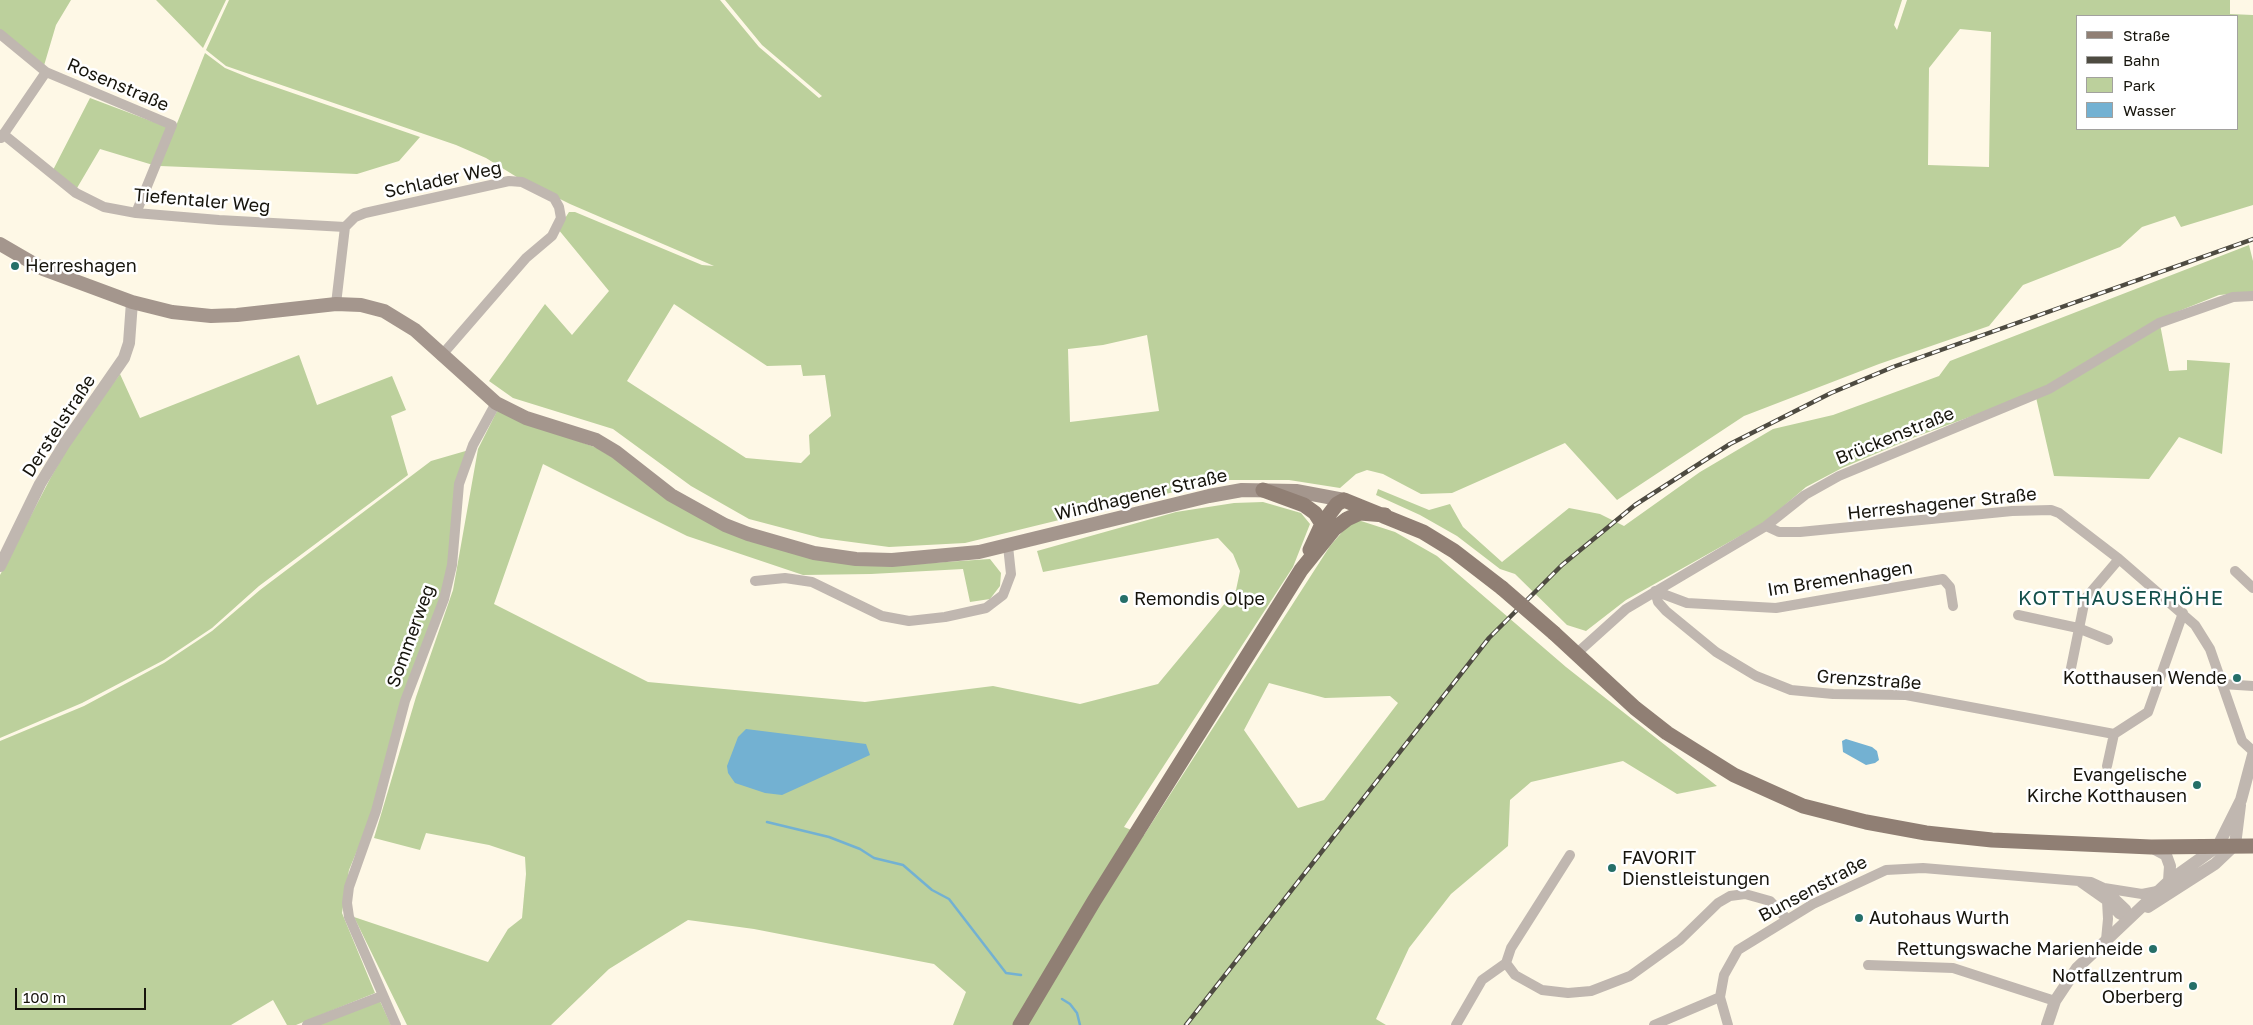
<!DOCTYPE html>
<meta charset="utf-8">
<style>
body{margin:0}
#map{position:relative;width:2253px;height:1025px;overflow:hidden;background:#fef8e6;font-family:"Golos Text",sans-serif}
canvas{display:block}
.legend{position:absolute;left:2076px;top:15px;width:162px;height:115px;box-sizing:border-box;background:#fff;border:1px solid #a2a19e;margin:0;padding:6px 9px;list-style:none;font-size:15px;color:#16140c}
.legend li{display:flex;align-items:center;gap:10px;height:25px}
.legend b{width:25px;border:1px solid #a2a19e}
.scale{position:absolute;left:15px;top:988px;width:131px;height:22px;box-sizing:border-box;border:2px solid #16140c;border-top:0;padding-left:6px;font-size:15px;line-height:18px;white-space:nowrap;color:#16140c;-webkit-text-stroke:4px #fff;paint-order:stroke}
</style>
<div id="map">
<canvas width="2253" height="1025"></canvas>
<ul class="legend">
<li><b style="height:6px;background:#907f74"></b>Straße</li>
<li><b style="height:6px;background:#4e4b41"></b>Bahn</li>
<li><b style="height:14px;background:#bcd09c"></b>Park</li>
<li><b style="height:14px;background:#73b1d2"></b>Wasser</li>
</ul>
<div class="scale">100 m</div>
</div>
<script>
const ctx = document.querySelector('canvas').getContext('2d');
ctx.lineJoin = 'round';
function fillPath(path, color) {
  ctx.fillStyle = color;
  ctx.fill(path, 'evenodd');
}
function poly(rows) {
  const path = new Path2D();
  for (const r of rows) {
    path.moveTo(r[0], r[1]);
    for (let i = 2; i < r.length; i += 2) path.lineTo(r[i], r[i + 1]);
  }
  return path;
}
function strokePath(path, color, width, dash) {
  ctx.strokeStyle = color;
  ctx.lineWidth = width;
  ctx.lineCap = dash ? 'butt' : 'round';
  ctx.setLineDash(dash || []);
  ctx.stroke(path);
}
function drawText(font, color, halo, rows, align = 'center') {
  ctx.font = font + ' "Golos Text",sans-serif';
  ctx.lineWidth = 5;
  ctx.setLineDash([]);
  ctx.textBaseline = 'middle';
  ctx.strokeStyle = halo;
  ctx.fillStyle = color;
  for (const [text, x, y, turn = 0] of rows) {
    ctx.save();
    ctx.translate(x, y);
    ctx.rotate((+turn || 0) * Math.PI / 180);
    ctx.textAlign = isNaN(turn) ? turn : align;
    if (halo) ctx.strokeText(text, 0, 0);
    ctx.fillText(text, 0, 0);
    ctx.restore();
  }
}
fillPath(poly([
 [0,0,71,0,56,25,43,69,0,30],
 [156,0,226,0,203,48],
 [229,0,720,0,759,47,819,98,822,96,762,45,725,0,1902,0,1894,25,1897,30,1907,0,2230,0,2230,14,2253,15,2253,205,2181,227,2175,216,2142,227,2120,247,2023,285,1989,326,1879,364,1744,416,1617,500,1565,443,1452,493,1421,494,1383,474,1367,470,1356,474,1340,488,1289,480,1223,480,965,543,889,547,821,538,749,519,691,486,613,429,513,398,489,381,545,304,572,335,609,291,558,229,569,212,575,212,702,265,714,266,570,204,520,179,486,158,456,145,226,66,206,50],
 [2077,16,2237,16,2237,129,2077,129],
 [1960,29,1991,32,1989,167,1928,165,1929,68],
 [674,304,767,366,801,365,803,376,825,375,831,416,809,435,810,454,801,463,746,458,627,381],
 [1147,335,1159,411,1070,422,1068,349,1103,345],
 [205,53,225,68,252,79,420,137,399,161,357,174,160,166],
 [90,98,167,127,153,165,100,149,77,188,53,170],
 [2249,245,2253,261,2253,292,2219,295,2159,319,2169,371,2187,370,2187,360,2230,363,2222,454,2179,437,2149,479,2054,476,2035,393,1915,437,1842,468,1806,487,1765,522,1626,600,1586,631,1567,625,1515,574,1500,569,1457,536,1420,515,1376,495,1378,489,1429,510,1450,504,1463,527,1502,562,1569,508,1600,514,1624,526,1700,472,1773,429,1833,415,1939,376,1950,361],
 [299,355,317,405,392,376,406,410,391,416,408,475,259,586,212,628,164,660,82,703,0,738,0,575,51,477,77,432,120,374,140,418],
 [497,411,597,448,748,541,901,565,990,559,1001,573,1000,586,990,599,970,602,963,569,871,574,803,575,687,536,543,464,494,604,648,682,865,702,993,686,1080,704,1158,684,1236,590,1240,571,1233,554,1218,538,1043,572,1037,551,1176,512,1234,503,1263,502,1301,513,1310,524,1293,567,1124,827,1144,835,1330,546,1349,524,1358,520,1395,532,1437,556,1566,667,1717,786,1677,794,1623,761,1531,782,1510,800,1508,846,1451,894,1409,948,1376,1019,1386,1025,953,1025,966,992,934,964,754,929,688,920,609,969,551,1025,407,1025,354,917,488,962,508,929,522,918,526,874,525,857,489,845,426,833,420,850,374,838,416,697,453,590,478,449],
 [1269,683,1325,698,1390,696,1398,703,1324,800,1298,808,1244,730],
 [469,450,446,580,374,810,349,870,342,913,375,993,296,1025,287,1025,273,1000,231,1025,0,1025,0,741,84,706,164,663,212,631,260,590,431,461],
 [380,1001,391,1025,317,1025]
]), '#bcd09c');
fillPath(poly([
 [746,729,866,744,870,755,782,795,765,793,735,783,728,773,727,766,738,737],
 [1846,739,1872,747,1877,751,1879,760,1875,763,1866,765,1843,752,1842,741]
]), '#73b1d2');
strokePath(poly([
 [767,822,829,837,860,849,874,858,903,865,932,890,949,899,1006,973,1021,975],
 [1062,999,1070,1004,1077,1013,1080,1025]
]), '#73b1d2', 2.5);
strokePath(poly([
 [0,34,46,72,172,125,136,213],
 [3,134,76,193,104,207,136,213,219,220,345,227,336,304],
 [1,138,46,72],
 [345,227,355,217,365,213,509,181,522,182,554,198,559,207,561,218,552,236,526,258,441,356],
 [1766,526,1779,532,1800,532,2012,511,2051,510,2059,513,2119,559,2195,625,2210,649,2242,741,2253,751],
 [2235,571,2253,588],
 [755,581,785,578,812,582,882,616,909,621,945,617,986,608,1003,595,1011,574,1008,546],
 [1655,591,1658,602,1666,611,1716,652,1756,676,1791,690,1833,694,1906,695,2114,734],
 [1655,591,1687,603,1776,608,1943,579,1950,587,1953,606],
 [2018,615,2078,628,2108,640],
 [1576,654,1626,609,1766,526,1805,495,1839,476,2049,389,2159,323,2233,297,2253,296],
 [2070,673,2085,599,2119,559],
 [2222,684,2253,686],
 [2107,766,2114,734,2148,712,2183,613],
 [1570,855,1511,948,1506,963,1515,975,1542,990,1568,993,1591,991,1630,976,1680,940,1718,903,1730,896,1745,894,1770,901,1786,918],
 [2080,882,2107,901,2119,914,2129,919],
 [2104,888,2142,894,2157,891],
 [2106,940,2108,919,2107,901],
 [1868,965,1953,968,2055,1001],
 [307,1025,382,996],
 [396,1025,349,917,347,903,349,887,376,811,405,701,444,599,452,565,459,484,473,445,496,403],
 [1456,1025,1482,980,1506,963],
 [1654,1025,1720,997],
 [1728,1025,1720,997,1724,975,1738,950,1813,904,1886,870,1923,868,2091,882,2104,888,2126,909,2129,919]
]), '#c0b7b0', 10);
strokePath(poly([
 [0,566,40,484,65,443,124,358,129,343,132,302],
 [2151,847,2166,855,2170,866,2169,881],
 [2148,907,2215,864,2235,845,2240,805],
 [2047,1025,2055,1001,2077,968,2169,881,2218,846,2241,800,2253,755]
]), '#c0b7b0', 12);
strokePath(poly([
 [0,244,43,269,132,302,172,312,211,316,237,315,336,304,361,305,384,311,415,330,496,403,526,418,596,440,616,452,671,495,725,525,748,534,814,553,856,559,892,560,979,552,1209,496,1242,490,1296,491,1344,500]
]), '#a4968d', 14);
strokePath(poly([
 [1263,490,1304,505,1315,513,1322,524],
 [1344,500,1423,532,1454,551,1502,588],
 [1310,550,1322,524,1337,504,1344,500],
 [1554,633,1635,708,1667,733,1734,775,1803,806,1866,822,1926,833,1992,840,2151,847,2253,846],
 [1020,1025,1094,901,1301,570,1334,529,1347,519,1360,513,1385,515]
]), '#907f74', 15);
const rail = poly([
 [1186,1025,1489,638,1562,565,1635,505,1730,444,1831,393,1893,367,2253,239]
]);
strokePath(rail, '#4e4b41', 4.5);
strokePath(rail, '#fff', 2.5, [8]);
strokePath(poly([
 [1502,588,1554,633]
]), '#907f74', 15);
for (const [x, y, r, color] of [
 [15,266,5,"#256f68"],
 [1124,599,5,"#256f68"],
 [2237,678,5,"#256f68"],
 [2197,785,5,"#256f68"],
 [1612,868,5,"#256f68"],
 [1859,918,5,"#256f68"],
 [2153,949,5,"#256f68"],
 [2193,986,5,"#256f68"]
]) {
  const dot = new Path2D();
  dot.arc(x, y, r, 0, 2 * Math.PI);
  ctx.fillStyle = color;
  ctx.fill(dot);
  strokePath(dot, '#fff', 2);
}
drawText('18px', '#16140c', '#fff', [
 ["Rosenstraße",118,85,23],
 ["Schlader Weg",443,180,-12],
 ["Tiefentaler Weg",202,201,5],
 ["Derstelstraße",59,426,-57],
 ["Brückenstraße",1895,436,-22],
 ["Windhagener Straße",1141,495,-13],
 ["Herreshagener Straße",1942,504,-6],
 ["Im Bremenhagen",1840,579,-9],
 ["Sommerweg",411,636,-70],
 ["Grenzstraße",1869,680,4],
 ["Bunsenstraße",1813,889,-28]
]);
drawText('18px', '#16140c', '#fff', [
 ["Herreshagen",25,266],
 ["Remondis Olpe",1134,599],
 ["Kotthausen Wende",2227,678,"right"],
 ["Evangelische",2187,775,"right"],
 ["Kirche Kotthausen",2187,796,"right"],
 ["FAVORIT",1622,858],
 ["Dienstleistungen",1622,879],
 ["Autohaus Wurth",1869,918],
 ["Rettungswache Marienheide",2143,949,"right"],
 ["Notfallzentrum",2183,976,"right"],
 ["Oberberg",2183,997,"right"]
], 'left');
ctx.letterSpacing = '1px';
drawText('20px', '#14504b', '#fff', [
 ["KOTTHAUSERHÖHE",2121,599]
]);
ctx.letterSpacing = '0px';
</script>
